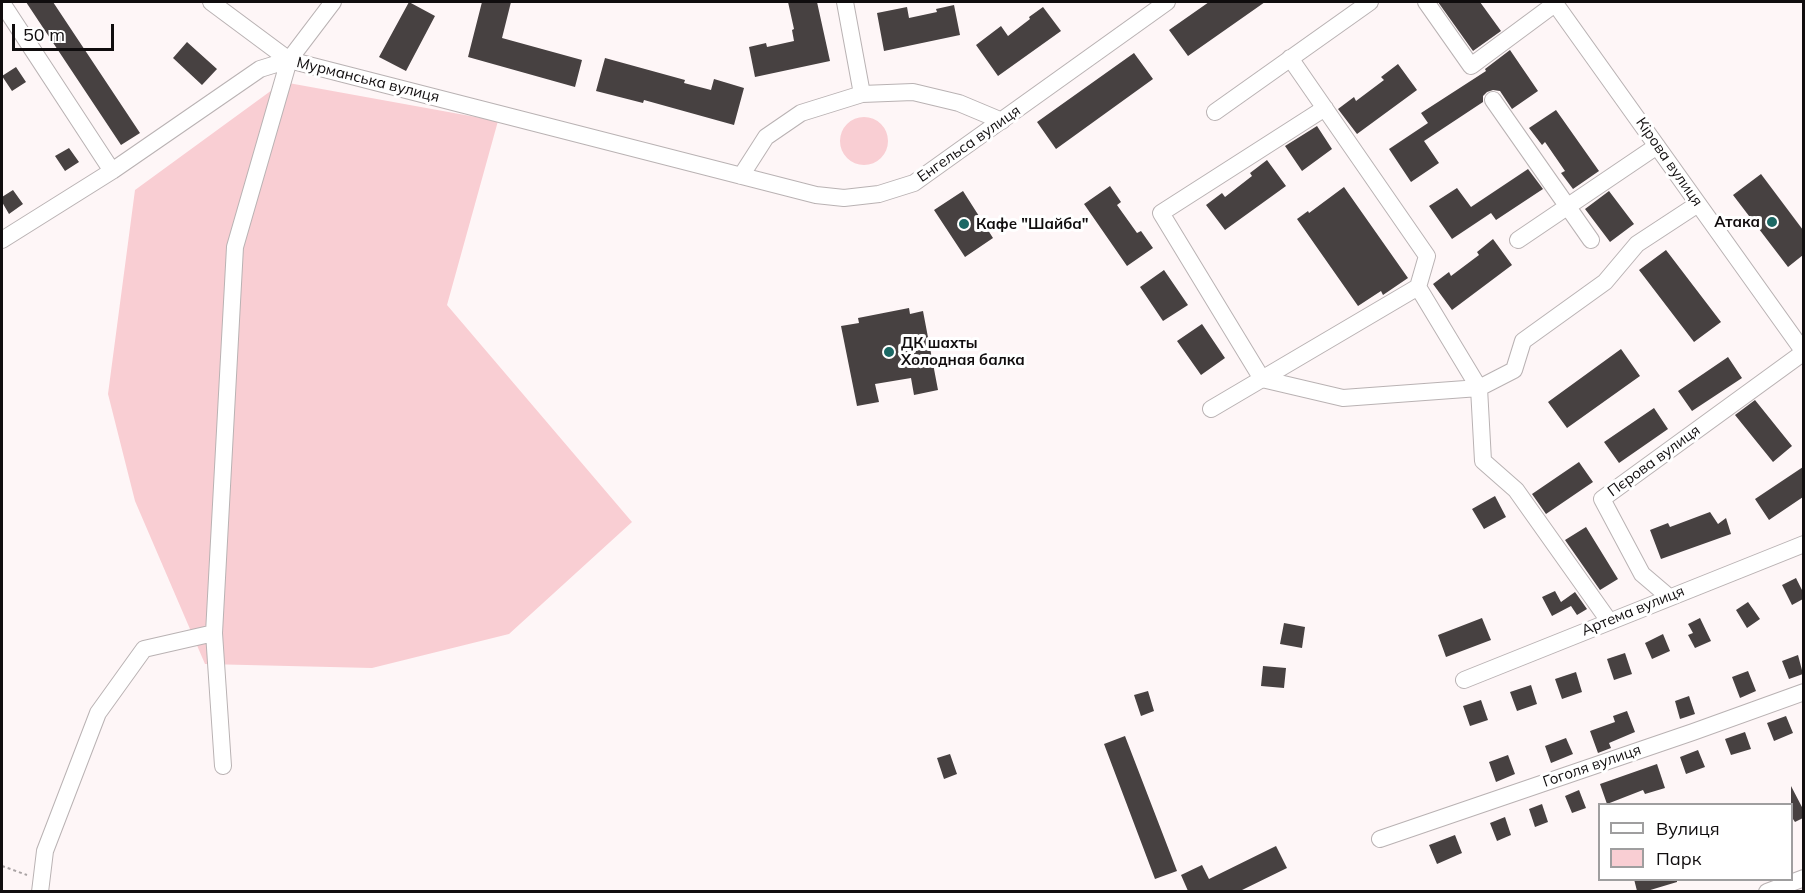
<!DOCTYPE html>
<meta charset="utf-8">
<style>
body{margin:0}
#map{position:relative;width:1805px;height:893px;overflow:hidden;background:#fef6f7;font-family:Mulish,sans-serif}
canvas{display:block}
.frame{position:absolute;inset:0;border:3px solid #100d0e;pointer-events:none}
.legend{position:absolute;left:1598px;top:803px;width:195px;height:78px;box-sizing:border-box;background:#fff;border:2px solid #9f9e9f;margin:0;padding:8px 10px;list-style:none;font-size:18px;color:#100d0e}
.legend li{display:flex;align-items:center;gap:12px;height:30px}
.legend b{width:30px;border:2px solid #9f9e9f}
.scale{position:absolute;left:12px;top:24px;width:102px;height:27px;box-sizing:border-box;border:3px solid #100d0e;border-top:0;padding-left:8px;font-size:18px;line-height:21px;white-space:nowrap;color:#100d0e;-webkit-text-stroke:4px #fff;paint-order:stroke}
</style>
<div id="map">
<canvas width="1805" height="893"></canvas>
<div class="frame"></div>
<ul class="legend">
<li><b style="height:8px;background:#fff"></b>Вулиця</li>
<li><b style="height:16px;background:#f9ced3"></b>Парк</li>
</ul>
<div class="scale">50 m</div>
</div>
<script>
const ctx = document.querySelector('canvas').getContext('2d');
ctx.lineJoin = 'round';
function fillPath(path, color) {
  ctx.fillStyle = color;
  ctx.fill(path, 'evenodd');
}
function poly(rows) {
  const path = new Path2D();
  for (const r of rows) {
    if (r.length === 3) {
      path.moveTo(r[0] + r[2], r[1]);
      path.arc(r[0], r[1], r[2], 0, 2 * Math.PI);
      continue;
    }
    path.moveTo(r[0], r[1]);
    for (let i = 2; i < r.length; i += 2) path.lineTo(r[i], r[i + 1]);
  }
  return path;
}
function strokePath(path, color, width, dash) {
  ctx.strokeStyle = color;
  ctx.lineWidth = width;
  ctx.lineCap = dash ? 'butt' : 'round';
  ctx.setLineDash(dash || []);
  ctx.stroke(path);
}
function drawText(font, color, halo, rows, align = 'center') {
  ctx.font = font + ' Mulish,sans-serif';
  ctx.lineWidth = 6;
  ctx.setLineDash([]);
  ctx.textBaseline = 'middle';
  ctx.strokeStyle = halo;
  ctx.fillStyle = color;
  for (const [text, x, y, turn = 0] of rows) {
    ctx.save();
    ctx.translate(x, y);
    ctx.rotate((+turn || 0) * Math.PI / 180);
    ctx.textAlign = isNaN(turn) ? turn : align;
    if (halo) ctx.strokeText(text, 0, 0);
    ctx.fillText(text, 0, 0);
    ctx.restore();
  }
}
fillPath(poly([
 [283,82,498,121,447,305,632,522,509,634,372,668,205,664,135,501,108,394,135,190],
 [864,141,24]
]), '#f9ced3');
fillPath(poly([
 [26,2,53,2,140,133,121,145],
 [409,2,435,16,406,71,379,57],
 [482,2,511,2,502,38,582,60,575,87,468,57],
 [788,2,817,2,830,61,755,77,749,47,766,43,767,47,794,41,792,30,794,29],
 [1209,2,1265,2,1188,56,1169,30],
 [1438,2,1480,2,1501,31,1473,51],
 [954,5,960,35,884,51,877,13,907,7,909,18,937,12,936,9],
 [1043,7,1061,31,998,76,976,45,1001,26,1008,36,1030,19,1029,17],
 [187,42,217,69,202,85,173,58],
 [1510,50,1538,91,1512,109,1500,91,1493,90,1487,92,1483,96,1483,102,1424,141,1439,163,1411,182,1389,149,1428,123,1421,113,1486,71,1485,69],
 [1134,53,1153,79,1056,149,1037,122],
 [605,58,685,80,684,83,711,90,714,79,744,88,734,125,644,100,643,103,596,91],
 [1398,64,1417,90,1357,134,1338,109,1354,97,1356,101,1384,80,1381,77],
 [16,67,26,82,12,91,2,76],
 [1556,110,1599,171,1573,189,1561,173,1565,171,1545,142,1542,145,1529,128],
 [1317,126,1332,149,1302,171,1285,146],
 [69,148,79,162,65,171,55,156],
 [1267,160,1286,186,1225,230,1206,205,1222,193,1225,197,1252,176,1250,173],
 [1528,169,1543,189,1496,220,1491,213,1452,239,1429,206,1457,188,1471,207],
 [1761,174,1803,230,1803,255,1788,267,1733,195],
 [1110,186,1121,202,1117,205,1137,233,1141,231,1153,248,1127,266,1084,204],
 [1344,187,1408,278,1383,295,1381,291,1358,306,1297,219,1308,211,1309,213],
 [13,190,23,204,9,214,2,202,2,197],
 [963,191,993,238,965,257,934,210],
 [1609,191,1634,224,1610,242,1585,209],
 [1493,239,1512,265,1452,310,1433,284,1449,272,1451,276,1479,255,1477,252],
 [1666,250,1721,322,1694,342,1639,270],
 [1164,270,1188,305,1163,321,1140,287],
 [909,308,910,314,923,311,938,390,914,395,911,378,875,384,879,402,857,406,841,326,859,323,858,318],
 [1202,324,1225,358,1201,375,1177,341],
 [1621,349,1640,376,1567,428,1548,402],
 [1728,357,1742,378,1692,411,1678,391],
 [1755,400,1792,446,1773,462,1735,415],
 [1654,408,1668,429,1619,463,1604,442],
 [1579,462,1593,482,1546,514,1532,494],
 [1803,467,1803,497,1769,520,1755,499],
 [1495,496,1506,517,1484,529,1472,509],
 [1710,512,1718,524,1726,518,1731,534,1661,559,1650,530,1668,523,1670,527],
 [1586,527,1618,579,1600,590,1565,540],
 [1796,578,1803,592,1803,599,1792,605,1782,585],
 [1555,591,1561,602,1575,592,1587,609,1577,615,1571,606,1552,616,1542,597],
 [1748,602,1760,619,1747,628,1736,610],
 [1482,618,1491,640,1446,657,1438,635],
 [1700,618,1711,641,1695,648,1688,635,1693,633,1688,624],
 [1284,623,1305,627,1302,648,1280,644],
 [1663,634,1670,651,1652,659,1645,643],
 [1625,653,1632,674,1614,680,1607,659],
 [1798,655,1803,674,1789,679,1782,661],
 [1263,666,1286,668,1284,688,1261,686],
 [1748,671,1756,691,1740,698,1732,677],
 [1576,672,1582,692,1562,699,1555,679],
 [1531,685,1537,704,1517,711,1510,692],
 [1148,691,1154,711,1141,716,1134,695],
 [1689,696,1695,714,1680,719,1675,701],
 [1481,700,1488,720,1470,726,1463,706],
 [1627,711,1635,732,1609,743,1611,748,1598,753,1590,731,1615,722,1613,716],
 [1786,716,1793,733,1774,741,1767,723],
 [1745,732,1751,749,1731,755,1725,739],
 [1125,736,1177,871,1155,879,1104,744],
 [1566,738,1573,754,1551,763,1545,746],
 [1698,750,1705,767,1686,774,1680,757],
 [950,754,957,774,944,779,937,758],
 [1508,755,1515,774,1496,782,1489,762],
 [1657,764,1665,788,1645,794,1643,790,1607,804,1600,784],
 [1791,786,1803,809,1803,818,1795,822,1791,816],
 [1579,790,1586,808,1572,813,1565,796],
 [1542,804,1548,822,1535,827,1529,809],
 [1505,817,1511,835,1497,841,1490,823],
 [1455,835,1462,853,1437,864,1429,845],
 [1276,846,1287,868,1240,891,1188,891,1181,875,1202,865,1209,879],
 [1634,879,1677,879,1677,882,1647,891,1637,891]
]), '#474141');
const minor = poly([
 [211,2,289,60],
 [845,2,862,94],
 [1426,2,1471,66,1556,3],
 [1554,2,1804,352,1602,499,1642,574,1669,597],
 [2,3,112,171],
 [1290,58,1427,256,1418,287,1479,388,1483,461,1516,490,1609,621],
 [1493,100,1591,240],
 [1325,108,1161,213,1262,379,1343,398,1479,388,1514,370,1523,341,1605,282,1637,244,1698,204],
 [1215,112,1370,2],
 [741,176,766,137,801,113,862,94,913,92,959,103,1002,121],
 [2,240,112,171,260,69,289,60,816,195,844,198,879,194,914,183,1167,2],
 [1518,240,1657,146],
 [1211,409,1418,287],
 [214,633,235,247,289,60,333,2],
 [1464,680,1804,544],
 [1380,839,1693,732,1804,692],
 [40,892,45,851,98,713,144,649,214,633,223,766],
 [1767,892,1804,878]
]);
strokePath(minor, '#b9b2b3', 18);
strokePath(poly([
 [2,866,27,875]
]), '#a9a3a4', 2, [3, 3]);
strokePath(minor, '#fff', 16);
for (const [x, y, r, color] of [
 [1772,222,6,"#1b6864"],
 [964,224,6,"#1b6864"],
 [889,352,6,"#1b6864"]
]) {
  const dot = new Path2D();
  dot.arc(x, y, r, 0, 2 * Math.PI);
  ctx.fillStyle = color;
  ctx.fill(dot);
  strokePath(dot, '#fff', 2);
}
drawText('15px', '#100d0e', '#fff', [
 ["Мурманська вулиця",368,80,14],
 ["Енгельса вулиця",969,144,-35],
 ["Кірова вулиця",1669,162,55],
 ["Пєрова вулиця",1654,461,-36],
 ["Артема вулиця",1633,611,-22],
 ["Гоголя вулиця",1592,766,-19]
]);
drawText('bold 15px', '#100d0e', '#fff', [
 ["Атака",1760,222,"right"],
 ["Кафе \"Шайба\"",976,224],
 ["ДК шахты",901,343],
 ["Холодная балка",901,360]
], 'left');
</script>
